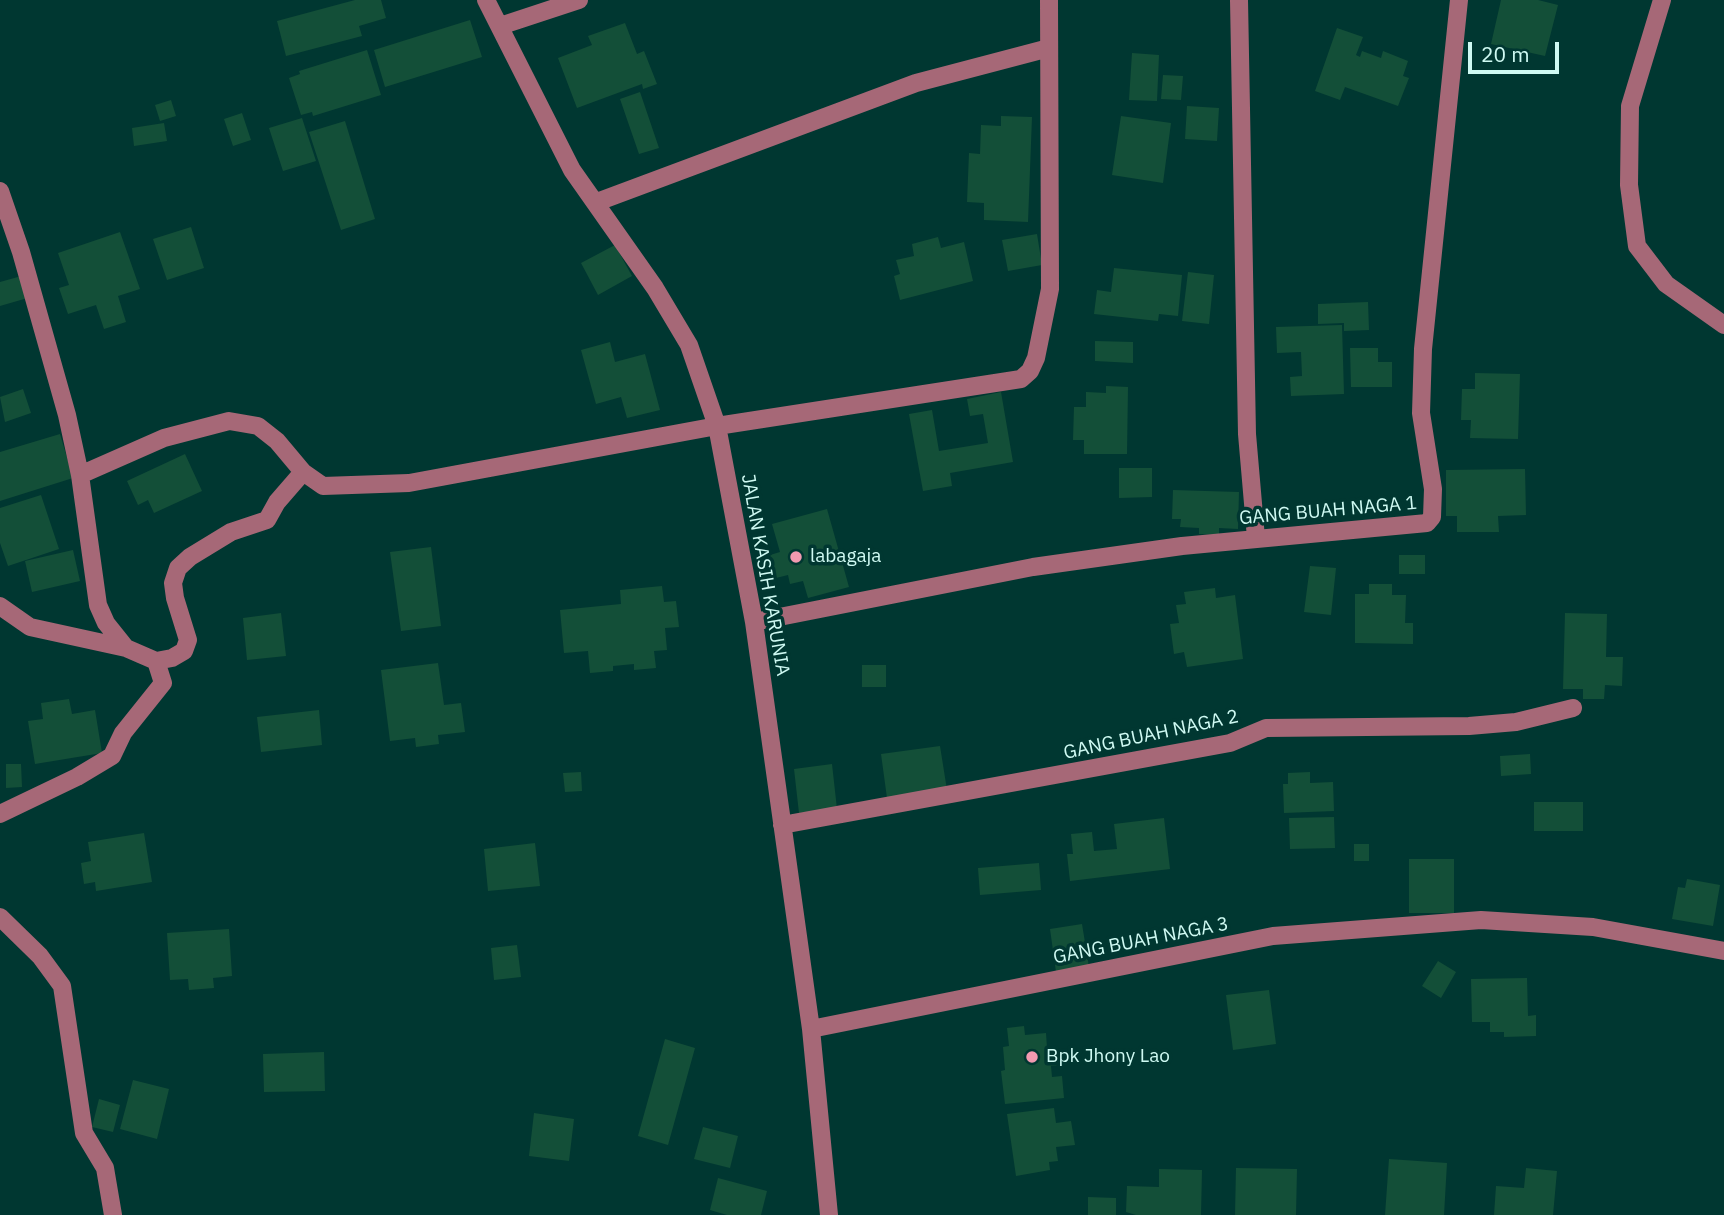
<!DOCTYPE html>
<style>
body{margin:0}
#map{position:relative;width:1724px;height:1215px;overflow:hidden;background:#003731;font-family:"IBM Plex Sans",sans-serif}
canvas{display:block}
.scale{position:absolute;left:1468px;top:42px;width:91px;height:32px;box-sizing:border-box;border:4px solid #cffaf3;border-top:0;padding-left:9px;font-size:21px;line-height:24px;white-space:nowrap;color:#cffaf3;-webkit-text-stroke:5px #003731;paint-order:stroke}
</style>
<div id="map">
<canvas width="1724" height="1215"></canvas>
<div class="scale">20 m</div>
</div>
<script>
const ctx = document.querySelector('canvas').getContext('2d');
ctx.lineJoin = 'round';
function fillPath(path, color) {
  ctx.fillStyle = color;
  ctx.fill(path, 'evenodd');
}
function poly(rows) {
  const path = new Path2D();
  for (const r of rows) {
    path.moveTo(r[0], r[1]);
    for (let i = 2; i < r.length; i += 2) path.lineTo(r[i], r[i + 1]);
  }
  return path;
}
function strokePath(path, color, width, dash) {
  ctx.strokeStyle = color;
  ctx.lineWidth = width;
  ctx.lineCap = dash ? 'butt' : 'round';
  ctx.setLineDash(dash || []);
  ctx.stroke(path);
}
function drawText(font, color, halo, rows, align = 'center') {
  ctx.font = font + ' "IBM Plex Sans",sans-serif';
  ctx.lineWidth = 7;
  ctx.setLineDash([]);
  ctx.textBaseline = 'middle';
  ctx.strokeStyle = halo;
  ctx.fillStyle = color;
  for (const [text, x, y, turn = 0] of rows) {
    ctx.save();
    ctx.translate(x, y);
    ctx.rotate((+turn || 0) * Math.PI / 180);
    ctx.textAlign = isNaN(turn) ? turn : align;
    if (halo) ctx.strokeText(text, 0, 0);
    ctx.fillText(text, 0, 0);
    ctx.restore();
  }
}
fillPath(poly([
 [355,0,381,0,386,18,359,26,362,36,286,56,277,21],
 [1501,0,1538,0,1558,5,1545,56,1491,44],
 [470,20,482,57,385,87,374,50],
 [625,23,637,54,644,51,657,84,643,89,642,84,577,108,558,58,592,45,588,36],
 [1337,28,1363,37,1356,55,1360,57,1362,51,1381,58,1383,51,1408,61,1403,76,1409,78,1398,106,1345,87,1340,100,1315,91],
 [367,50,381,95,313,116,312,112,301,115,289,78,300,74,299,71],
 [1132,53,1159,55,1157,101,1129,100],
 [1163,75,1183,76,1181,100,1161,99],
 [640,92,659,148,639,154,620,99],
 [171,100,176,116,160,121,155,105],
 [1187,106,1219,108,1217,141,1185,139],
 [242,113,251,140,233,146,224,119],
 [1001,116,1032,117,1028,222,984,220,984,203,967,202,969,153,980,154,981,125,1001,126],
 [1121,116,1171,123,1163,183,1112,175],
 [302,118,316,161,283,171,269,128],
 [345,121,375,219,341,230,309,132],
 [164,123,167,141,134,146,132,128],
 [191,227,204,268,167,280,153,239],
 [120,232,140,289,118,296,126,322,104,329,96,305,68,314,59,288,69,285,58,253],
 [1037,234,1042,265,1008,271,1002,240],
 [938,237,941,248,964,242,973,281,900,300,894,276,900,274,896,260,914,256,912,244],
 [615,245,632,276,598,295,581,263],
 [1114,268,1182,275,1178,316,1159,314,1158,321,1094,314,1097,290,1111,292],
 [1188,272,1214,275,1209,324,1182,321],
 [25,275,31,297,0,306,0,282],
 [1368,302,1369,330,1344,331,1344,323,1318,324,1318,304],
 [1342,325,1344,394,1291,396,1290,377,1302,376,1301,352,1277,353,1276,327],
 [1095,341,1133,342,1133,363,1095,361],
 [610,342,615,362,645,354,660,410,627,418,621,397,596,404,581,350],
 [1350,348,1378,348,1378,362,1392,362,1392,387,1351,387],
 [1475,373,1520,374,1518,439,1470,438,1471,420,1461,420,1462,389,1475,389],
 [1106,386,1128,387,1127,454,1084,454,1084,440,1073,440,1074,407,1086,407,1086,392,1106,393],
 [23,389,31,413,5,422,0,397],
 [1001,392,1013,462,950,473,952,486,923,491,909,414,932,410,939,451,988,443,983,414,970,416,967,399],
 [60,434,73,478,0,501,0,452],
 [185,454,202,491,154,513,148,500,138,505,127,481],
 [1119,468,1152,468,1152,497,1119,498],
 [1525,469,1526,515,1498,516,1499,532,1457,532,1457,516,1446,516,1446,470],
 [1173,490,1239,492,1238,529,1219,528,1219,535,1199,534,1199,528,1180,527,1181,519,1172,519],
 [41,495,59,549,8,566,0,543,0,508],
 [827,509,849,587,808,598,803,581,790,584,788,575,776,578,770,555,780,552,772,524],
 [431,547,441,626,401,631,390,552],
 [73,550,80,581,32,592,25,561],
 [1399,555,1425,555,1425,574,1399,574],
 [1310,566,1336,568,1331,615,1304,612],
 [1369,584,1392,584,1392,595,1406,595,1405,623,1413,623,1413,644,1355,643,1355,594,1369,594],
 [662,586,664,602,676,601,679,627,665,628,667,650,654,651,656,668,634,670,634,664,613,666,613,671,590,673,588,651,564,653,560,610,621,604,620,590],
 [1215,588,1216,598,1235,595,1243,659,1187,667,1184,652,1174,654,1170,624,1179,623,1176,605,1186,604,1184,592],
 [281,613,286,656,247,660,243,618],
 [1565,613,1607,614,1606,657,1623,657,1622,686,1605,685,1604,699,1583,699,1583,689,1563,689],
 [438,663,444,705,461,703,465,732,438,735,439,744,416,747,415,738,390,741,381,670],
 [862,665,886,665,886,687,862,687],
 [69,699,72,714,95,710,102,753,35,764,28,721,43,719,41,703],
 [319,710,322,745,261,752,257,717],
 [940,746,947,790,887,798,881,754],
 [1530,754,1531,774,1501,776,1500,756],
 [6,764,21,764,22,787,6,788],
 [832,764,837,809,799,813,794,769],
 [581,772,582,791,565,792,563,773],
 [1310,772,1310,783,1333,782,1334,811,1284,813,1283,784,1288,784,1288,773],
 [1534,802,1583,802,1583,831,1534,831],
 [1334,817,1335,848,1290,849,1289,818],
 [1164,818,1170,869,1070,881,1067,854,1073,854,1071,834,1092,832,1094,851,1117,849,1114,824],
 [144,833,152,882,96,891,95,882,84,884,81,863,91,861,88,842],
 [535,843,540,886,488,891,484,849],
 [1354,844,1369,844,1369,861,1354,861],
 [1409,859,1454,859,1454,913,1409,913],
 [1039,863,1041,890,980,895,978,868],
 [1687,879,1720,885,1713,926,1672,919,1678,887,1685,888],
 [1082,924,1089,967,1056,972,1050,929],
 [229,929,232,976,213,978,214,988,189,990,188,979,170,980,167,933],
 [517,945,521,977,494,980,491,948],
 [1438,961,1456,972,1441,998,1422,986],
 [1527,978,1528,1016,1536,1015,1536,1036,1504,1037,1504,1032,1490,1032,1490,1022,1472,1022,1471,979],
 [1269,990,1276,1044,1233,1050,1226,995],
 [1024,1026,1025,1035,1046,1033,1047,1048,1058,1047,1060,1065,1051,1066,1052,1077,1062,1076,1064,1098,1005,1104,1001,1071,1005,1070,1003,1047,1009,1046,1007,1028],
 [665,1039,695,1048,668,1145,638,1136],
 [324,1052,325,1091,264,1092,263,1054],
 [133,1080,169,1089,157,1139,120,1129],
 [99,1099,120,1105,113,1132,92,1127],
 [1054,1108,1056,1123,1071,1121,1075,1145,1056,1147,1058,1161,1049,1162,1050,1170,1016,1176,1007,1114],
 [534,1113,574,1119,569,1161,529,1156],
 [703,1127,738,1136,730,1168,694,1159],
 [1389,1159,1447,1163,1444,1215,1385,1215],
 [1236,1168,1297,1169,1296,1215,1235,1215],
 [1526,1168,1557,1171,1553,1215,1494,1215,1496,1186,1524,1188],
 [1159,1169,1202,1170,1201,1215,1136,1215,1126,1212,1127,1186,1159,1187],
 [718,1178,767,1191,761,1215,727,1215,710,1210],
 [1088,1197,1116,1198,1116,1215,1088,1215]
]), '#134f38');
strokePath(poly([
 [486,0,572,170,655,288,689,345,717,426,754,622,811,1029,829,1215],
 [1239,0,1247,434,1256,538],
 [1662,0,1630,106,1629,185,1637,246,1666,284,1724,325],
 [500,26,579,0],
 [0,191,21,252,67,415,80,475,98,605,106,623,126,648],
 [597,202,916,83,1049,48],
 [80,475,164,438,229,421,258,426,277,441,303,472,323,486,409,483,717,426,1021,379,1030,371,1036,358,1050,289,1049,0],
 [0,606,30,627,126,648,156,661,172,658,184,651,188,640,175,598,173,583,178,568,190,557,231,532,267,520,277,502,303,472],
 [754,622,1033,567,1182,546,1427,523,1432,517,1433,489,1421,413,1423,349,1459,0],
 [0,814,77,777,112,756,123,733,163,683,156,661],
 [782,825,1230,743,1266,728,1469,726,1516,722,1573,708],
 [0,917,40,956,62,986,84,1133,105,1168,113,1215],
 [811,1029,1273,936,1481,920,1593,927,1724,951]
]), '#a66877', 18);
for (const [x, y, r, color] of [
 [796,557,7,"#f29ab0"],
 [1032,1057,7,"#f29ab0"]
]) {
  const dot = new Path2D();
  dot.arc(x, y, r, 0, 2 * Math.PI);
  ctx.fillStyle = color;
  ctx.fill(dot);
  strokePath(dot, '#003731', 2.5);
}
drawText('19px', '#cffaf3', '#003731', [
 ["GANG BUAH NAGA 1",1328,511,-5],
 ["JALAN KASIH KARUNIA",765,575,80],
 ["GANG BUAH NAGA 2",1151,735,-12],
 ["GANG BUAH NAGA 3",1141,941,-11]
]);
drawText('19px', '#cffaf3', '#003731', [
 ["labagaja",810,557],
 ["Bpk Jhony Lao",1046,1057]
], 'left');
</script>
